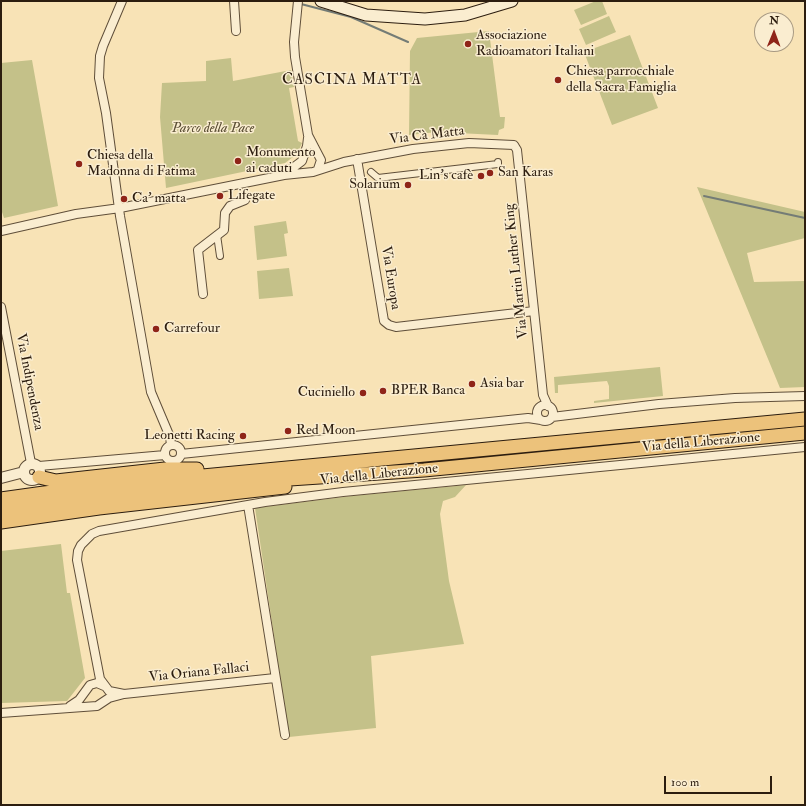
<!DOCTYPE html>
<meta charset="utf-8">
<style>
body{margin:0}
#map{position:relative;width:806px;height:806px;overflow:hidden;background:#f8e3b6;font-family:"IM FELL Double Pica",serif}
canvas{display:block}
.frame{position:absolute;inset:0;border:2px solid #2c1d0f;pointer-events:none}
.north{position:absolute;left:754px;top:12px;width:40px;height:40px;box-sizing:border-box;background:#faedd0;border:1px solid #a89a83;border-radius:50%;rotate:1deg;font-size:11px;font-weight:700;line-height:16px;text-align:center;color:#2c1d0f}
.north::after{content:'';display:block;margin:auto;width:14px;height:18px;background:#8f2418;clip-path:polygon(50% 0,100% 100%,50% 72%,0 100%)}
.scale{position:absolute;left:664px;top:776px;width:108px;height:18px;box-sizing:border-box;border:2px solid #2c1d0f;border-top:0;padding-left:5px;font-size:12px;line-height:14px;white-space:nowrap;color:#2c1d0f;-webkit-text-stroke:3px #faedd0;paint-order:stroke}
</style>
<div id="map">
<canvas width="806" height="806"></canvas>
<div class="frame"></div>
<div class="north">N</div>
<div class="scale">100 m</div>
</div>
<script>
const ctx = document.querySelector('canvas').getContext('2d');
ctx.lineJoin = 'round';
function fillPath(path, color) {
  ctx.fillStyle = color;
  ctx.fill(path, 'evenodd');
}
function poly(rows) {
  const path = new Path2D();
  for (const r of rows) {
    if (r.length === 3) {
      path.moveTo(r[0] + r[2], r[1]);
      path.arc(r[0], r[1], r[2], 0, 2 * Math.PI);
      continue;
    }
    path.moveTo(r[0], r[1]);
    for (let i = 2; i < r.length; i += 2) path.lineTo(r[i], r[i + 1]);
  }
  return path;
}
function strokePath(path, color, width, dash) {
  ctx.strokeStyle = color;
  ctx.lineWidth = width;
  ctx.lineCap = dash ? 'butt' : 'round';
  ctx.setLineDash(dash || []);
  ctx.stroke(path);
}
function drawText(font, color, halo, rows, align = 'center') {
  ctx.font = font + ' "IM FELL Double Pica",serif';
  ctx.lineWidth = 3;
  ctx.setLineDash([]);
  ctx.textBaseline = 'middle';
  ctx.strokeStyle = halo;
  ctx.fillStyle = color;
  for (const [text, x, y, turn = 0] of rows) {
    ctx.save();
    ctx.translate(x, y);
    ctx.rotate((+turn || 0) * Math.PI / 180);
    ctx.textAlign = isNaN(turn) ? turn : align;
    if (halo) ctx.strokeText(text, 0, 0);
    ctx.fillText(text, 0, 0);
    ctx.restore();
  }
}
fillPath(poly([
 [596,1,602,1,607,14,581,25,574,10],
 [609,16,616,32,586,45,579,29],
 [489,31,500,117,505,117,504,128,499,130,498,135,437,132,409,135,410,51,417,38],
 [630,35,658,108,612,125,584,52],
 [231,58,233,81,291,70,294,87,289,88,298,141,302,143,297,154,285,163,166,188,160,117,162,83,206,81,206,61],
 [32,60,58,206,4,218,1,209,1,63],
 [697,187,805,212,805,238,747,253,754,282,805,281,805,387,780,388],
 [286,221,288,233,284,234,287,256,257,260,254,226],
 [289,268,293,296,259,299,257,271],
 [660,367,663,396,594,403,594,401,609,399,609,386,607,381,558,385,558,393,555,393,554,377],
 [466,485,455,497,443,501,440,514,449,581,464,644,371,656,376,728,289,737,255,508,352,496],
 [61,544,67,593,70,593,85,678,67,701,1,703,1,551]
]), '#c4c189');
strokePath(poly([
 [301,4,351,17,408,42],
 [704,196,805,218]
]), '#747c76', 2);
const pedestrian = poly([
 [371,172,378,178,498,164,498,162],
 [217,235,220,256]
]);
const minor = poly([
 [122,1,103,46,100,56,99,78,106,113,120,216,151,392,170,437,171,445],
 [234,1,236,31],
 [298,1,294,42,295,57,308,135,321,160,318,169],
 [357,159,384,321,389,325,396,327,534,311],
 [286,173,302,161,307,146,308,138],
 [1,231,76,214,120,208,284,175,313,172,344,162,413,149,469,143,514,145,517,150,543,395,548,406],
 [203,294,198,250,224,230,225,213,230,206,245,200],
 [1,307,31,463],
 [545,413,8],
 [552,417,659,404,735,398,805,396],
 [173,453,8],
 [181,454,528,418,541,420],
 [39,466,165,455],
 [248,505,285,735],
 [124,694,109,691,100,679,77,560,78,551,81,545,92,534,99,531,265,502,343,492,805,447],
 [70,706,79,700,90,685,97,683,104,686],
 [1,713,97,706,109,698,124,694,275,678]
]);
const tertiary = poly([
 [32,472,8],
 [1,478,24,472]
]);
const secondary = poly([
 [321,1,366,15,425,19,465,15,512,1]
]);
const trunk = poly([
 [39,477,56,481,165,469,197,469],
 [1,499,44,493,171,479,805,419],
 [1,511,260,481,424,470,805,433],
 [1,522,99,508,285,487]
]);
strokePath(pedestrian, '#5f4e39', 8);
strokePath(minor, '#5f4e39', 10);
strokePath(tertiary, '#5f4e39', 12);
strokePath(secondary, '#2c1d0f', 13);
strokePath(trunk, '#2c1d0f', 15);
strokePath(pedestrian, '#faedd0', 6);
strokePath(minor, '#faedd0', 8);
strokePath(tertiary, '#faedd0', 10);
strokePath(secondary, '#faedd0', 11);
strokePath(trunk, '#ecc27b', 13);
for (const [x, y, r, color] of [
 [468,44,4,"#8f2418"],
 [558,80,4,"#8f2418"],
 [238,161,4,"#8f2418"],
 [79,164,4,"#8f2418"],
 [490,173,4,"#8f2418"],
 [481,176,4,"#8f2418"],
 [408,185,4,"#8f2418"],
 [220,196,4,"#8f2418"],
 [124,199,4,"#8f2418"],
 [156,329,4,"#8f2418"],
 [472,384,4,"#8f2418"],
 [383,391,4,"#8f2418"],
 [363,393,4,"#8f2418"],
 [288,431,4,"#8f2418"],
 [243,436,4,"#8f2418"]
]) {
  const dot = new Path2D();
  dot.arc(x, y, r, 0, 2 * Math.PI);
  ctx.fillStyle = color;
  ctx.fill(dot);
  strokePath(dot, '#faedd0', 1.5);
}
drawText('14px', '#2c1d0f', '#faedd0', [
 ["Associazione",476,36],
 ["Radioamatori Italiani",476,52],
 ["Chiesa parrocchiale",566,72],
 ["della Sacra Famiglia",566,88],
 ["Monumento",246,153],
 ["ai caduti",246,169],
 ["Chiesa della",87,156],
 ["Madonna di Fatima",87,172],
 ["San Karas",498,173],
 ["Lin's cafè",473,176,"right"],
 ["Solarium",400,185,"right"],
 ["Lifegate",228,196],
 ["Ca' matta",132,199],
 ["Carrefour",164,329],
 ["Asia bar",480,384],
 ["BPER Banca",391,391],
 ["Cuciniello",355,393,"right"],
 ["Red Moon",296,431],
 ["Leonetti Racing",235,436,"right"]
], 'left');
drawText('italic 14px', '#5a4e34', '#faedd0', [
 ["Parco della Pace",213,129]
]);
drawText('14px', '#2c1d0f', '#faedd0', [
 ["Via Cà Matta",427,136,-7],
 ["Via Martin Luther King",517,271,-96],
 ["Via Europa",390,278,81],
 ["Via Indipendenza",29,382,79],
 ["Via della Liberazione",701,443,-5],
 ["Via della Liberazione",379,475,-6],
 ["Via Oriana Fallaci",199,673,-6]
]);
ctx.letterSpacing = '1px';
drawText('15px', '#2c1d0f', '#faedd0', [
 ["CASCINA MATTA",352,81]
]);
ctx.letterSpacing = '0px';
</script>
